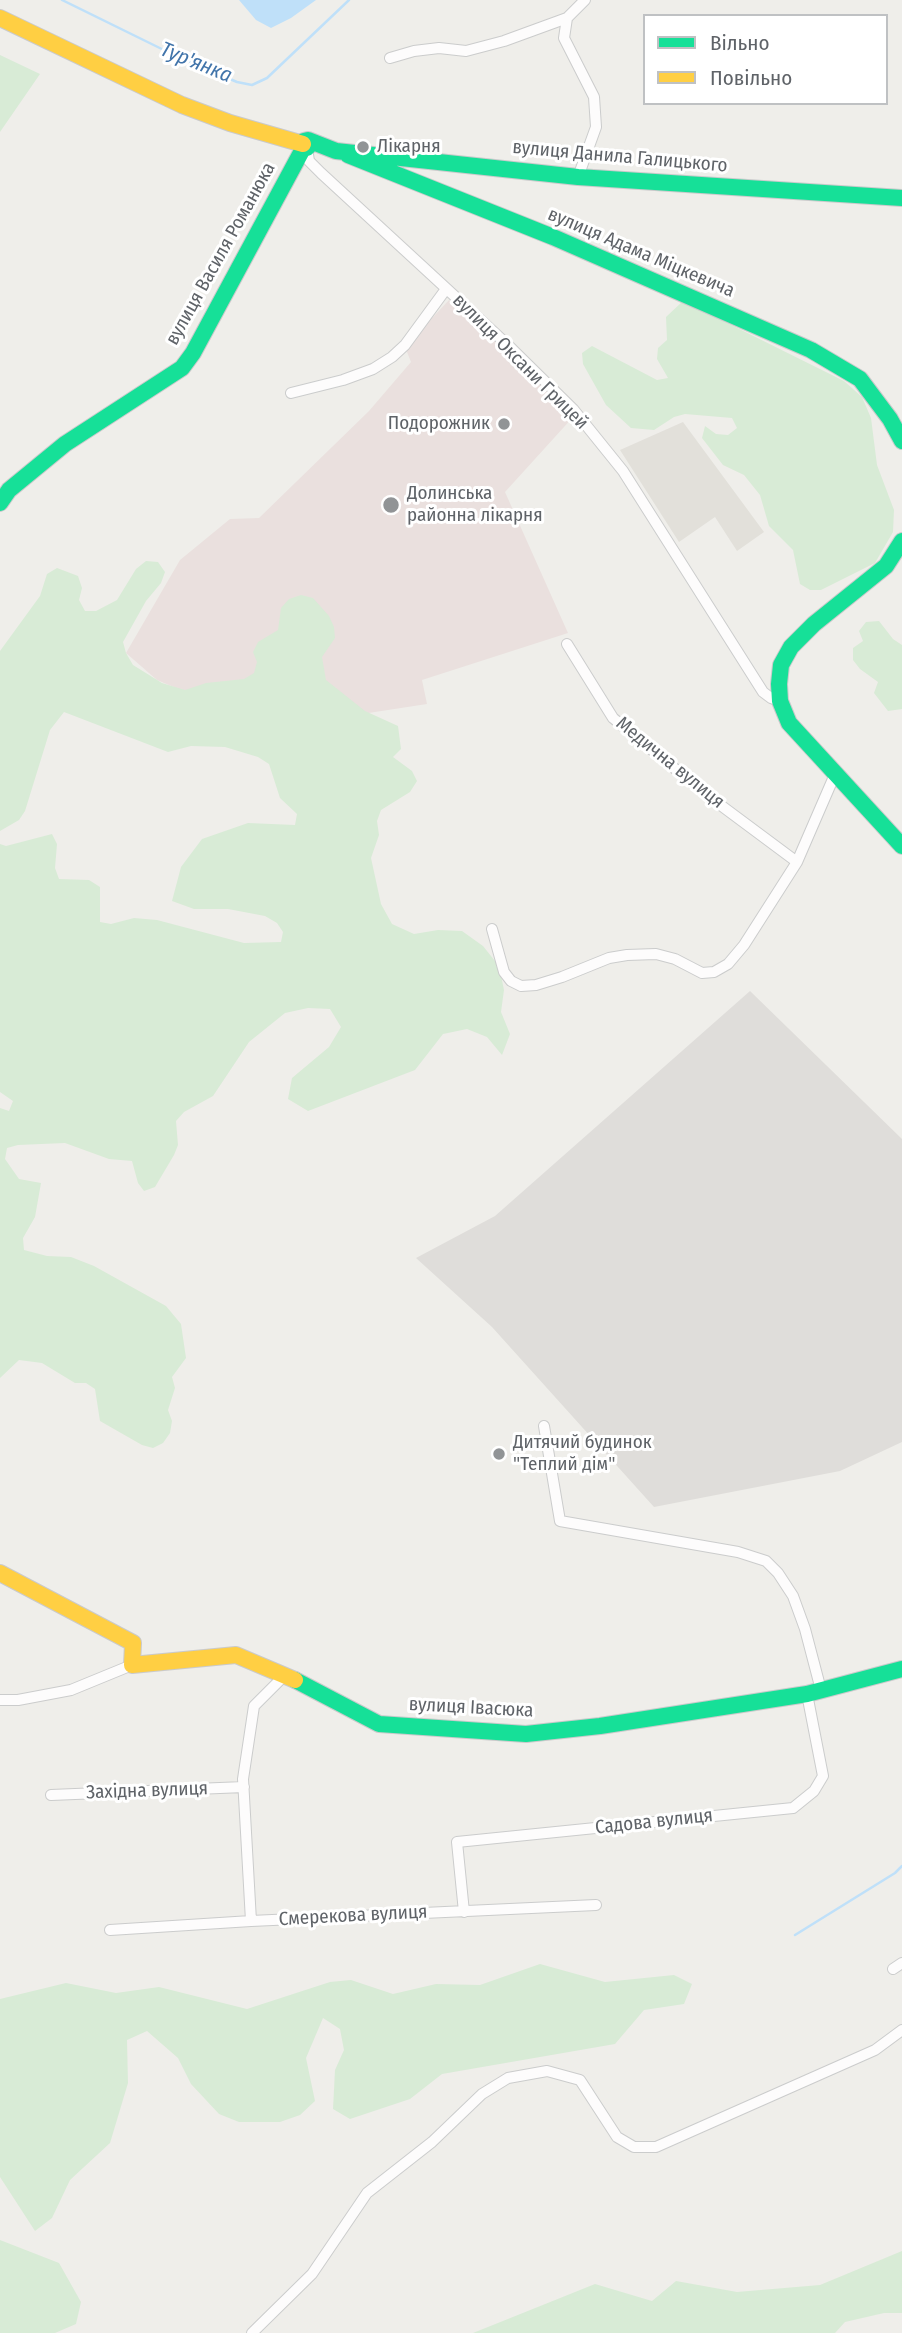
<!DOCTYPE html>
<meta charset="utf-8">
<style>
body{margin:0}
#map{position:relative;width:902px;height:2333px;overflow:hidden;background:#efeeea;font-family:"Fira Sans Condensed",sans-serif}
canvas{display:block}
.legend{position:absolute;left:643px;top:14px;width:245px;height:91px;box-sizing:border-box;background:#fff;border:2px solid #bfc1c3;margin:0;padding:9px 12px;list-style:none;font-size:21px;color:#5f6368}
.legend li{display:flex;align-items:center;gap:14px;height:35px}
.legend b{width:35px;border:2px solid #bfc1c3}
</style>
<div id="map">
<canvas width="902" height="2333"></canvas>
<ul class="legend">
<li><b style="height:9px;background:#16e098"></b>Вільно</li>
<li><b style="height:9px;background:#ffcf43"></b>Повільно</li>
</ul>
</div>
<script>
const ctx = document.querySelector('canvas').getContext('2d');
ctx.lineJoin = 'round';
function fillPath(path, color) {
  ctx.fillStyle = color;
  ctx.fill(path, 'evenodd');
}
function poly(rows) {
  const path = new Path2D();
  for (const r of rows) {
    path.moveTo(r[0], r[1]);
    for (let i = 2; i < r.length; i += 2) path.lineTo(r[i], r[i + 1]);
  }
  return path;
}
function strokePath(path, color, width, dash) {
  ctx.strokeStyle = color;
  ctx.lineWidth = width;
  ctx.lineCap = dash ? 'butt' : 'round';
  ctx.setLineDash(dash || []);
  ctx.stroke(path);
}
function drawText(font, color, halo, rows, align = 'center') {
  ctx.font = font + ' "Fira Sans Condensed",sans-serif';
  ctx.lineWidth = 6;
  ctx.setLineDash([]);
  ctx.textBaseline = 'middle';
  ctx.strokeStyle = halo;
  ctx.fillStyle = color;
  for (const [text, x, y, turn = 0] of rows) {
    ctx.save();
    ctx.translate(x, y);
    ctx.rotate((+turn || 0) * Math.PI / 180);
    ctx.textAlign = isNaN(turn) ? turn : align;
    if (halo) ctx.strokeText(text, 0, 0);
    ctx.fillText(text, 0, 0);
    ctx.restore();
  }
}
fillPath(poly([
 [750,991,902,1139,902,1442,840,1471,654,1507,492,1327,416,1258,495,1216]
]), '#dfddda');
fillPath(poly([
 [683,422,764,532,737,551,715,517,679,542,620,450]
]), '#e2e0da');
fillPath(poly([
 [449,300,518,361,574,416,505,492,568,633,422,680,427,704,362,714,197,697,157,680,126,653,180,560,230,519,259,518,369,411,411,362,405,347]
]), '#eae0de');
fillPath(poly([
 [0,55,40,74,0,132],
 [683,301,844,381,862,397,871,418,877,465,894,510,893,532,875,563,821,590,810,590,800,584,793,550,769,526,760,495,744,475,723,465,702,438,705,426,716,434,728,435,737,428,732,418,685,414,674,417,654,430,631,428,606,405,583,364,582,353,592,346,657,380,668,378,657,359,658,348,667,340,666,317],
 [146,561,158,562,165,572,161,583,146,601,123,642,126,653,133,665,162,683,185,690,206,683,244,679,254,673,257,662,253,652,258,642,278,630,281,608,289,599,301,595,313,598,329,616,334,627,335,638,322,657,326,680,365,711,398,726,401,749,393,757,412,771,417,781,410,792,381,810,377,821,379,835,371,858,381,904,392,924,414,934,438,930,462,931,483,946,499,966,504,990,501,1012,510,1034,502,1055,487,1037,467,1029,443,1034,415,1070,308,1111,288,1099,292,1078,329,1047,341,1027,330,1009,308,1008,285,1013,249,1042,213,1096,184,1112,176,1121,178,1145,174,1155,155,1187,144,1191,138,1183,132,1161,109,1159,65,1143,18,1145,7,1148,5,1159,19,1179,41,1183,35,1217,23,1238,24,1250,47,1256,71,1257,94,1266,166,1306,181,1324,186,1358,172,1377,175,1388,168,1410,172,1421,170,1433,163,1443,153,1448,142,1445,100,1421,95,1389,86,1383,75,1383,42,1363,19,1360,0,1378,0,1108,9,1111,13,1101,0,1092,0,844,6,846,52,834,57,844,55,868,59,879,89,880,100,887,100,922,111,924,134,918,157,920,244,943,281,942,283,932,277,923,265,916,228,909,194,909,172,901,181,867,202,839,248,823,295,825,297,814,280,798,269,764,258,757,225,747,191,746,168,752,64,712,50,730,25,811,19,820,0,831,0,651,40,596,47,574,57,568,78,576,82,588,79,600,85,611,96,611,117,600,136,569],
 [879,621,893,639,902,645,902,709,888,711,874,693,878,682,860,669,853,660,853,648,863,641,859,631,866,622],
 [540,1964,605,1982,674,1975,692,1984,684,2004,644,2010,615,2044,442,2074,410,2099,350,2119,333,2109,335,2070,344,2050,340,2029,323,2018,306,2058,315,2101,300,2115,280,2122,239,2122,219,2114,191,2084,178,2058,147,2031,127,2040,128,2083,110,2143,70,2180,52,2218,35,2231,0,2177,0,1999,66,1983,116,1993,159,1987,247,2009,330,1982,351,1980,393,1994,436,1984,480,1985],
 [0,2240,59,2263,81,2302,76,2324,55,2333,0,2333],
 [902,2251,902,2313,884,2313,845,2322,835,2333,473,2333,595,2284,652,2301,676,2281,737,2292,820,2285]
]), '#d8ebd6');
fillPath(poly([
 [239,0,316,0,291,18,271,28,256,20]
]), '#bfe0f9');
strokePath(poly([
 [62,0,176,56,237,82,252,85,267,78,349,0],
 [795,1935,895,1873,902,1866]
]), '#bfe0f9', 2.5);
const street = poly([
 [390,58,414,51,439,48,466,51,504,41,567,18],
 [307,148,309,161,321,173,512,349,573,409,623,471,763,692,771,698,780,701],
 [578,177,596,127,594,97,564,38,567,18,585,0],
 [291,393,343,380,373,369,392,357,405,345,446,289],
 [567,644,613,718,707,795,797,862],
 [492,929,504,972,511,981,521,986,536,985,562,977,609,958,627,955,656,954,675,959,702,973,714,972,728,964,744,945,797,862,836,772],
 [544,1426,560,1521,738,1552,766,1561,778,1573,793,1596,805,1629,821,1690],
 [0,1700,18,1700,71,1690,132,1665],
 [51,1795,244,1787],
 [464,1912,457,1842,793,1808,814,1791,823,1776,807,1694],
 [251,1921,243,1779,254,1706,285,1675],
 [110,1930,251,1921,596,1905],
 [893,1969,902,1963],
 [252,2333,312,2274,367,2193,432,2142,482,2094,508,2078,547,2071,580,2080,617,2137,634,2147,656,2147,875,2050,902,2030]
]);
const fast = poly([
 [311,143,307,148,303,146,304,141,308,140,336,151,578,177,902,198],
 [348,155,553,237,811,350,860,379,890,419,902,441],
 [0,503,9,490,65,444,182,368,193,353,304,147],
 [902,541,886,566,814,624,791,647,781,665,779,684,780,701,789,723,902,846],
 [295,1680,379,1724,526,1734,600,1726,807,1694,902,1669]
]);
const slow = poly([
 [0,18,182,105,230,123,303,144],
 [0,1573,133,1643,132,1665,236,1655,295,1680]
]);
strokePath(street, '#cbcccc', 12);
strokePath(fast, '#cacacb', 18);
strokePath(slow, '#cacacb', 18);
strokePath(street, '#fdfcfc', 10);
strokePath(fast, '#16e098', 16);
strokePath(slow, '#ffcf43', 16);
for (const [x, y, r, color] of [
 [363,147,7,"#919496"],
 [504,424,7,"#919496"],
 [391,505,9,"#919496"],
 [499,1454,7,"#919496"]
]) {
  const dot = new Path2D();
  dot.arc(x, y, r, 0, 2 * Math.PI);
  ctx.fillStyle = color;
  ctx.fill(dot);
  strokePath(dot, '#fff', 2.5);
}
drawText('19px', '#5f6368', '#fff', [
 ["Лікарня",377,147],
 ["Подорожник",490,424,"right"],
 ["Долинська",407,494],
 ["районна лікарня",407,516],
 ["Дитячий будинок",513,1443],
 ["\"Теплий дім\"",513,1465]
], 'left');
drawText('19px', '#5f6368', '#fff', [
 ["вулиця Данила Галицького",620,157,5],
 ["вулиця Адама Міцкевича",641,253,23],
 ["вулиця Василя Романюка",221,254,-61],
 ["вулиця Оксани Грицей",520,362,45],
 ["Медична вулиця",670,763,39],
 ["вулиця Івасюка",471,1708,3],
 ["Західна вулиця",147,1791,-2],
 ["Садова вулиця",654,1822,-6],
 ["Смерекова вулиця",353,1916,-3]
]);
drawText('italic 21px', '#4174aa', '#fff', [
 ["Тур'янка",196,63,22]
]);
</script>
